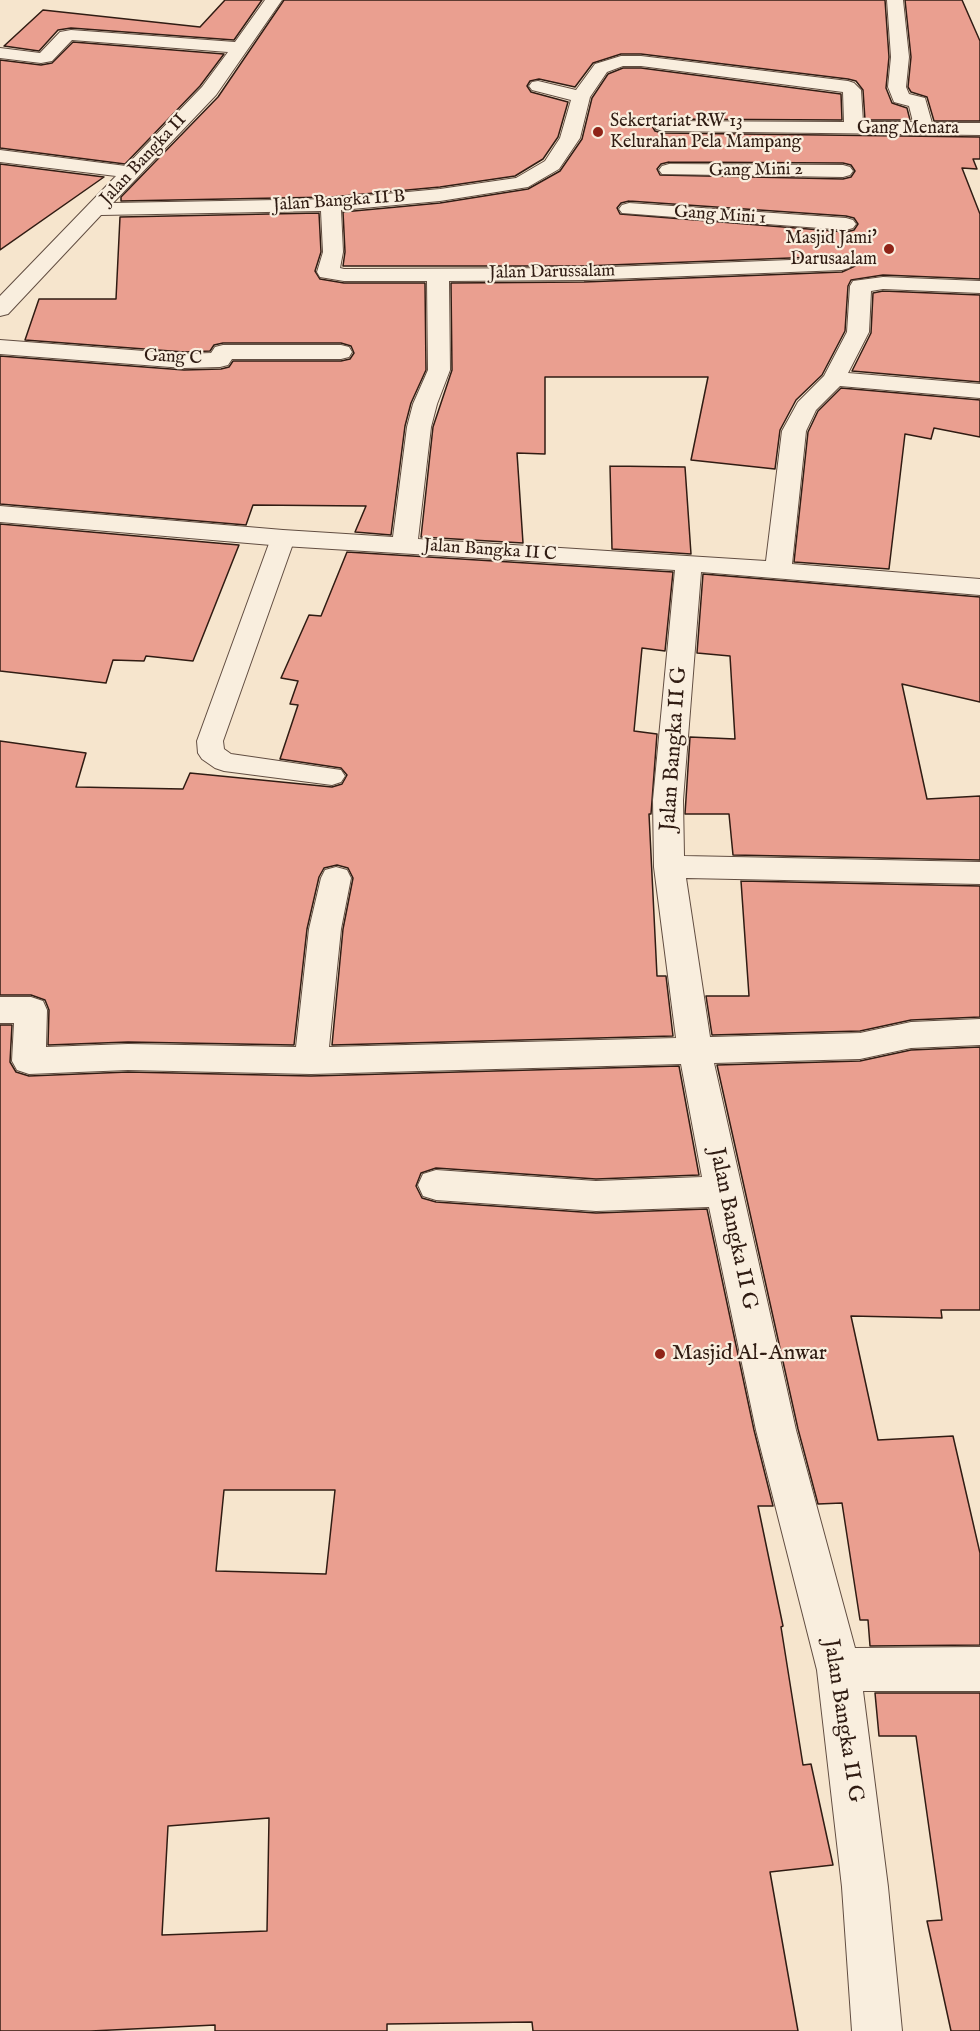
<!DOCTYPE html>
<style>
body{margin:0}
canvas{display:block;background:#f6e5cd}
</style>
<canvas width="980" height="2031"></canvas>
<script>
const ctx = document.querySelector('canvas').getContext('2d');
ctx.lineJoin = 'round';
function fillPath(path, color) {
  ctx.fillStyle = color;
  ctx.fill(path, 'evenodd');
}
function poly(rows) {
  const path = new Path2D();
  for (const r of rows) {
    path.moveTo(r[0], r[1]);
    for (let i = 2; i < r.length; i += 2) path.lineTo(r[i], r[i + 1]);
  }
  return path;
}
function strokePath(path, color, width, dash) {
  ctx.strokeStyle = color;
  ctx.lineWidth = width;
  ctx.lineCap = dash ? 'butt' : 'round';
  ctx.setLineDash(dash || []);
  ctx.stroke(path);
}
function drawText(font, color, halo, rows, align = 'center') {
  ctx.font = font + ' "IM FELL English",serif';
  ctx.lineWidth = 4.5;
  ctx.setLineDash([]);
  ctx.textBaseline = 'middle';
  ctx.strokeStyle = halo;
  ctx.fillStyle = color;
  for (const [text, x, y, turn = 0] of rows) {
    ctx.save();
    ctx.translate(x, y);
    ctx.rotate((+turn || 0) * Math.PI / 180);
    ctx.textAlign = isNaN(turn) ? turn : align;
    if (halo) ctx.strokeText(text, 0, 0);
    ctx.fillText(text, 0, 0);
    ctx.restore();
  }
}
const building = poly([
 [225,0,262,0,234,40,71,28,58,30,39,51,4,46,43,10,200,27,225,0],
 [284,0,885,0,889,57,886,88,892,103,907,108,910,120,865,120,863,90,856,81,848,79,641,54,621,54,593,63,575,87,539,79,530,81,527,86,531,92,568,102,558,137,543,159,515,176,440,187,331,197,121,201,121,197,218,97,284,0],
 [905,0,962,0,980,41,980,121,934,121,927,97,911,92,908,87,911,57,905,0],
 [73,42,224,54,200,86,125,164,0,148,0,60,41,65,52,63,73,42],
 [623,68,641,68,841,94,842,120,656,119,652,126,655,131,662,133,980,137,980,159,973,159,977,169,962,168,980,214,980,279,883,275,851,280,848,286,845,331,822,375,796,400,780,430,775,469,691,460,708,377,545,377,545,454,517,453,523,543,421,537,433,427,452,370,451,283,584,282,842,272,855,266,851,258,842,256,584,266,343,266,345,252,343,212,440,203,528,189,560,171,582,139,592,98,608,74,623,68],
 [669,162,843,163,851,165,855,171,851,177,843,179,660,175,657,169,661,164,669,162],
 [629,201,846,216,854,218,858,224,854,230,846,232,620,214,617,208,621,203,629,201],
 [0,164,104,177,0,250,0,164],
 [319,213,321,252,315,271,320,279,344,283,425,283,426,370,411,403,405,426,391,535,355,532,366,506,253,505,246,525,0,504,0,356,184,370,221,369,229,367,233,361,341,361,350,359,354,353,351,346,341,343,223,343,214,345,210,351,184,352,25,340,39,299,116,299,120,217,319,213],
 [883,291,980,295,980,382,852,371,871,333,873,293,883,291],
 [841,388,980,400,980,437,934,428,931,439,905,434,889,569,794,562,808,432,818,411,841,388],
 [610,466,685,467,691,554,612,549,610,466],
 [0,524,239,545,193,661,146,656,144,661,113,660,106,683,0,671,0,524],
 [347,552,673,572,665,651,642,648,634,731,657,734,651,814,649,814,657,976,666,976,673,1036,332,1045,343,929,353,878,348,868,337,865,324,868,319,877,307,929,294,1045,128,1042,48,1045,49,1010,45,1000,31,995,0,995,0,741,86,753,76,787,183,789,190,773,332,787,342,784,347,775,341,768,280,759,298,705,290,704,298,681,281,678,309,615,321,616,347,552],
 [703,574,980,597,980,702,902,684,927,799,980,796,980,860,733,855,729,814,685,814,690,737,735,739,730,656,697,653,703,574],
 [741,881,980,886,980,1017,911,1020,860,1031,712,1035,706,996,749,996,741,881],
 [0,1025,12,1025,10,1062,16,1072,29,1076,128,1072,311,1076,679,1066,699,1175,596,1179,436,1168,421,1173,416,1186,422,1198,436,1202,596,1213,707,1209,754,1430,773,1506,758,1506,783,1626,781,1627,803,1765,811,1764,833,1865,770,1872,798,2031,533,2031,532,2022,387,2024,387,2031,215,2031,215,2025,91,2031,0,2031,0,1025],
 [224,1490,335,1490,326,1574,216,1571,224,1490],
 [269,1818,267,1931,162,1935,168,1826,269,1818],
 [980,1047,980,1310,941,1310,942,1318,851,1316,878,1440,953,1436,980,1553,980,1645,870,1646,868,1620,860,1620,842,1503,818,1504,798,1429,717,1065,860,1061,911,1050,980,1047],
 [875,1693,980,1693,980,2031,951,2031,927,1921,942,1920,916,1736,879,1736,875,1693]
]);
fillPath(building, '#ea9f90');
strokePath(building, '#301c13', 1.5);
const lane = poly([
 [283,531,291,533,295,538,223,741,224,749,231,754,341,770,345,776,341,782,332,785,224,771,215,768,202,759,198,753,197,741,271,538,275,533,283,531]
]);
const street = poly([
 [265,0,282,0,216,95,113,203,331,199,440,189,516,178,545,161,560,138,571,100,532,90,529,86,532,82,538,81,576,90,595,64,621,56,641,56,848,81,854,83,861,90,863,122,913,122,909,106,894,102,888,87,891,57,887,0,903,0,909,57,906,87,909,94,925,98,932,123,980,123,980,135,663,131,656,129,654,125,656,121,844,122,843,92,641,66,623,66,607,72,590,97,580,138,559,169,528,187,440,201,341,210,343,252,340,268,344,269,584,268,842,258,849,260,853,264,849,268,842,270,584,280,449,281,450,370,437,404,431,427,418,539,766,561,782,431,798,402,824,376,847,332,850,286,853,281,883,277,980,281,980,293,883,289,871,291,869,332,848,373,980,384,980,398,840,386,816,410,806,431,792,564,980,579,980,595,701,572,683,800,684,856,980,862,980,884,686,878,710,1037,860,1033,911,1022,980,1019,980,1045,911,1048,860,1059,714,1063,796,1430,855,1648,980,1647,980,1691,863,1691,888,1887,902,2031,852,2031,842,1887,817,1670,756,1430,709,1207,596,1211,436,1200,423,1196,418,1185,423,1174,436,1170,596,1181,702,1177,681,1064,311,1074,128,1070,29,1074,17,1070,12,1061,14,1023,0,1023,0,997,31,997,43,1001,47,1010,46,1047,128,1044,296,1047,309,929,321,878,325,870,336,867,347,870,351,878,341,929,329,1047,676,1038,654,867,653,800,675,570,283,546,0,522,0,506,283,530,393,537,407,427,413,404,428,370,427,281,344,281,320,277,317,272,323,252,321,211,101,215,8,314,0,316,0,296,116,176,0,162,0,150,126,166,202,87,228,52,72,40,52,61,41,63,0,58,0,48,40,53,60,32,71,30,235,42,265,0],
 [669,164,843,165,850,167,853,171,850,175,843,177,662,174,659,170,662,166,669,164],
 [629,203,846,218,853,220,856,224,853,228,846,230,622,213,619,209,622,205,629,203],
 [0,340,184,354,211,353,215,347,223,345,341,345,349,347,352,352,349,357,341,359,232,359,228,365,220,367,184,368,0,354,0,340]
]);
strokePath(lane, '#624e42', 2);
strokePath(street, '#624e42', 2);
fillPath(lane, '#f9eede');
fillPath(street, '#f9eede');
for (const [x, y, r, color] of [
 [598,132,6,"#8f2418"],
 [889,249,6,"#8f2418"],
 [660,1354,6,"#8f2418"]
]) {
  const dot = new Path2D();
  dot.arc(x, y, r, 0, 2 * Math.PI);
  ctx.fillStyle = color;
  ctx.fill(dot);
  strokePath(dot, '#f9eede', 2);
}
drawText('18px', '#301c13', '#f9eede', [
 ["Sekertariat RW 13",610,122],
 ["Kelurahan Pela Mampang",610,143],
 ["Masjid Jami'",877,239,"right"],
 ["Darusaalam",877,260,"right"]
], 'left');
drawText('18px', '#301c13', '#f9eede', [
 ["Gang Menara",908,129],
 ["Jalan Bangka II",144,160,-47],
 ["Gang Mini 2",756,171,-1],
 ["Jalan Bangka II B",339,202,-4],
 ["Gang Mini 1",720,216,4],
 ["Jalan Darussalam",552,273,-1],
 ["Gang C",173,358,3],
 ["Jalan Bangka II C",490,551,4]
]);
drawText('22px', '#301c13', '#f9eede', [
 ["Jalan Bangka II G",675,749,-86],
 ["Jalan Bangka II G",732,1229,78],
 ["Jalan Bangka II G",842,1721,81]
]);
drawText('22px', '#301c13', '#f9eede', [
 ["Masjid Al-Anwar",672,1354]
], 'left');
</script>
